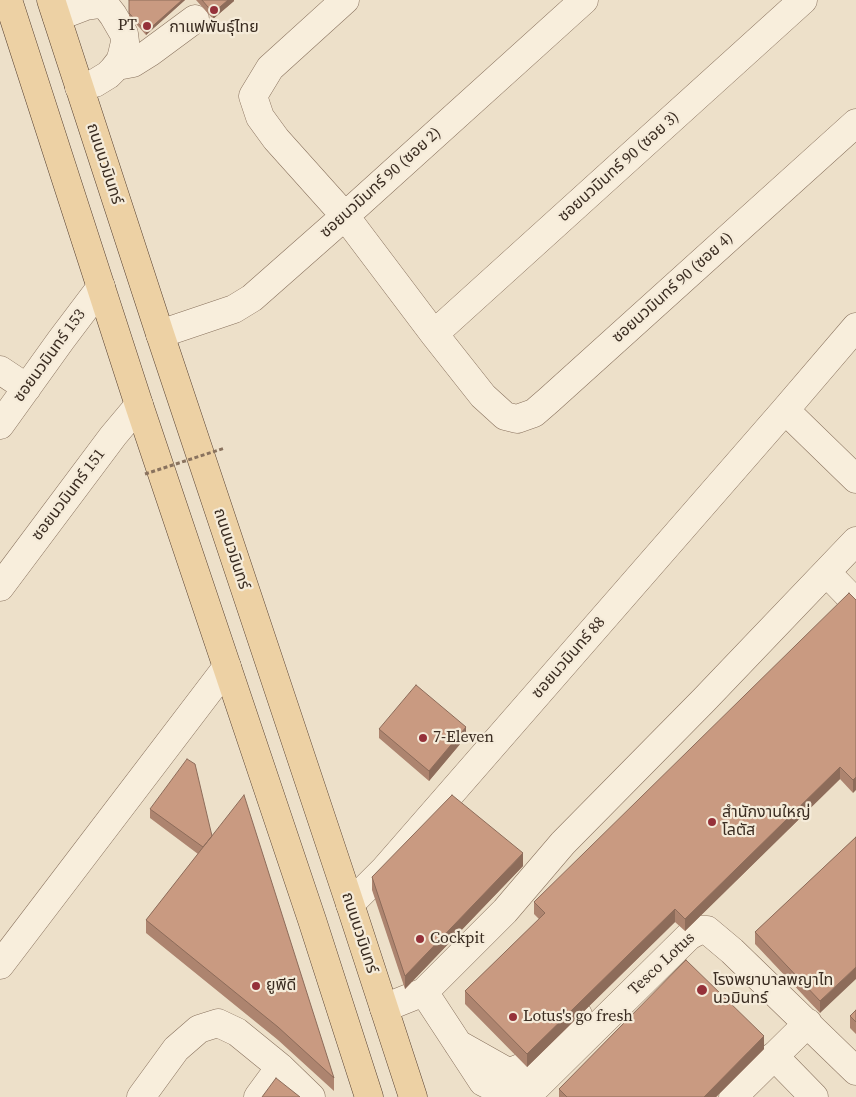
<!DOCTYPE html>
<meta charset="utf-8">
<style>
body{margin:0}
canvas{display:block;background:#ede0c9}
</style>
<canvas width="856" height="1097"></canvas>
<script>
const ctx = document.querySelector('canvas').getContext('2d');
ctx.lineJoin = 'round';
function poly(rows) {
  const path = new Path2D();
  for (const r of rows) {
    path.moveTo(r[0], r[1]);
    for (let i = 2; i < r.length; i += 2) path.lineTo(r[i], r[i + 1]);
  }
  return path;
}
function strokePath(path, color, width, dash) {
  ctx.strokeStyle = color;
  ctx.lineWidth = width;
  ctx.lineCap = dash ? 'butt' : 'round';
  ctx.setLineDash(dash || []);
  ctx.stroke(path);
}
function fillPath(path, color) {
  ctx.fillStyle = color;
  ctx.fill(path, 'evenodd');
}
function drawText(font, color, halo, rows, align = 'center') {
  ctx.font = font + ' "Source Serif 4","Noto Sans Thai",serif';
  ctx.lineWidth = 4.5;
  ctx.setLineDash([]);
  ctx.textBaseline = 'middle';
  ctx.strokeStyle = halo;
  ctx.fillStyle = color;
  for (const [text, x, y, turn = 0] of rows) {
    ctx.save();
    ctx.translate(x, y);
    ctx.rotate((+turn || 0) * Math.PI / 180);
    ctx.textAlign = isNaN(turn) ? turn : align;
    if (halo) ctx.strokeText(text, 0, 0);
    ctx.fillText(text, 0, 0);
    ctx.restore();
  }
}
const minor = poly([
 [345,0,270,68,253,96,260,117,276,139,345,216,434,334,483,396,505,416,517,419,534,413,549,400,856,123],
 [57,17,86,6,100,4,106,6,113,15,124,34,125,42,122,55,120,61,113,70,108,75,95,83,79,87],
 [117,66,133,63,149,53,195,19],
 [160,334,234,309,252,298,345,216,584,0],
 [434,334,803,0],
 [0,370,27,388],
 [785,410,856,479],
 [0,425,61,340,101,287],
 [827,573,856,603],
 [0,587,113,436,139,405],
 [350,904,384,870,785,410,856,327],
 [0,965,227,667],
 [424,992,505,911,563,843,704,700,856,541],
 [384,1008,424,992,483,1082,503,1092,521,1094,537,1086,689,936,700,930,707,930,732,951,856,1071],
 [458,1044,506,1071,513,1071,525,1066,537,1058,578,1015],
 [774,1056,814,1097],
 [141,1097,176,1049,199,1029,218,1023,237,1032,280,1067,311,1097],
 [258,1097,280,1067],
 [733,1097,808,1023]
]);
const major = poly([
 [8,0,139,405,312,920,369,1097],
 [51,0,160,334,350,904,413,1097]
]);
strokePath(minor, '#89725e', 29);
strokePath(major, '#574132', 29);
strokePath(minor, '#f8eedc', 28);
strokePath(major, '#edd1a4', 28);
strokePath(poly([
 [145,474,225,448]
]), '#89725e', 3, [4, 2.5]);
fillPath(poly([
 [129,0,185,0,146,35,129,16],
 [196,0,234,0,234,1,213,19],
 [856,600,853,793,840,779,685,931,675,922,527,1067,465,1004,465,991,539,919,534,914,534,902],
 [379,729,466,737,429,781,379,738],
 [150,809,212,836,334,1078,334,1091,278,1040,146,933,146,920,198,854,150,818],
 [856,837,820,1013,755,944,755,932],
 [523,866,405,989,372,890,372,877],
 [856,1010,856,1034,850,1028,850,1016],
 [764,1049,716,1097,559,1097,559,1089]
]), '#ad846f');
fillPath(poly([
 [182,0,185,0,146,35,146,32],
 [228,0,234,0,234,1,213,19,213,13],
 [466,727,466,737,429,781,429,771],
 [840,767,840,779,685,931,685,919],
 [856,777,856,790,853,793,853,780],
 [523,853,523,866,405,989,405,976],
 [675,909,675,922,527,1067,527,1054],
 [856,967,856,979,820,1013,820,1001],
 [764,1036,764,1049,716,1097,704,1097]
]), '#8d6c5a');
const building = poly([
 [129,0,182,0,146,32,129,13,129,0],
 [202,0,228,0,213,13,202,0],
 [849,593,856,600,856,777,853,780,840,767,685,919,675,909,527,1054,465,991,545,913,534,902,849,593],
 [416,685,466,727,429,771,379,729,416,685],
 [187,759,195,764,212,836,203,847,150,809,187,759],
 [244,795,334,1078,278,1027,146,920,244,795],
 [452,795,523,853,405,976,372,877,452,795],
 [856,837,856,967,820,1001,755,932,856,837],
 [686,960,764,1036,704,1097,567,1097,559,1089,686,960],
 [856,1010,856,1022,850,1016,856,1010],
 [276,1078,300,1097,262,1097,276,1078]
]);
fillPath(building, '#c99a81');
strokePath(building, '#8d6c5a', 1);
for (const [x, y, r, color] of [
 [214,10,5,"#953139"],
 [147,26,5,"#953139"],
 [423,738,5,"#953139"],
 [712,822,5,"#953139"],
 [420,939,5,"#953139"],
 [256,986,5,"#953139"],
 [702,990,6,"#953139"],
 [513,1017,5,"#953139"]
]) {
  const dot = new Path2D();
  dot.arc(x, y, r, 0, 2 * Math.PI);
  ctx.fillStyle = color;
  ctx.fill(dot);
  strokePath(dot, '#f5ebd9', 2);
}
drawText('16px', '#3a2c21', '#f5ebd9', [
 ["PT",137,26,"right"],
 ["กาแฟพันธุ์ไทย",214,28,"center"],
 ["7-Eleven",433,738],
 ["สำนักงานใหญ่",722,813],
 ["โลตัส",722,831],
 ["Cockpit",430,939],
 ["โรงพยาบาลพญาไท",713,981],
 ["นวมินทร์",713,999],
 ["ยูพีดี",266,986],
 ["Lotus's go fresh",523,1017]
], 'left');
drawText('16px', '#3a2c21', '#f5ebd9', [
 ["ถนนนวมินทร์",104,164,72],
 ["ซอยนวมินทร์ 90 (ซอย 3)",619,167,-42],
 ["ซอยนวมินทร์ 90 (ซอย 2)",381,183,-42],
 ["ซอยนวมินทร์ 90 (ซอย 4)",673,288,-42],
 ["ซอยนวมินทร์ 153",50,356,-54],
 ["ซอยนวมินทร์ 151",69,495,-53],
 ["ถนนนวมินทร์",231,549,72],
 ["ซอยนวมินทร์ 88",569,658,-49],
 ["ถนนนวมินทร์",359,933,72],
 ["Tesco Lotus",662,964,-43]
]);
</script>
